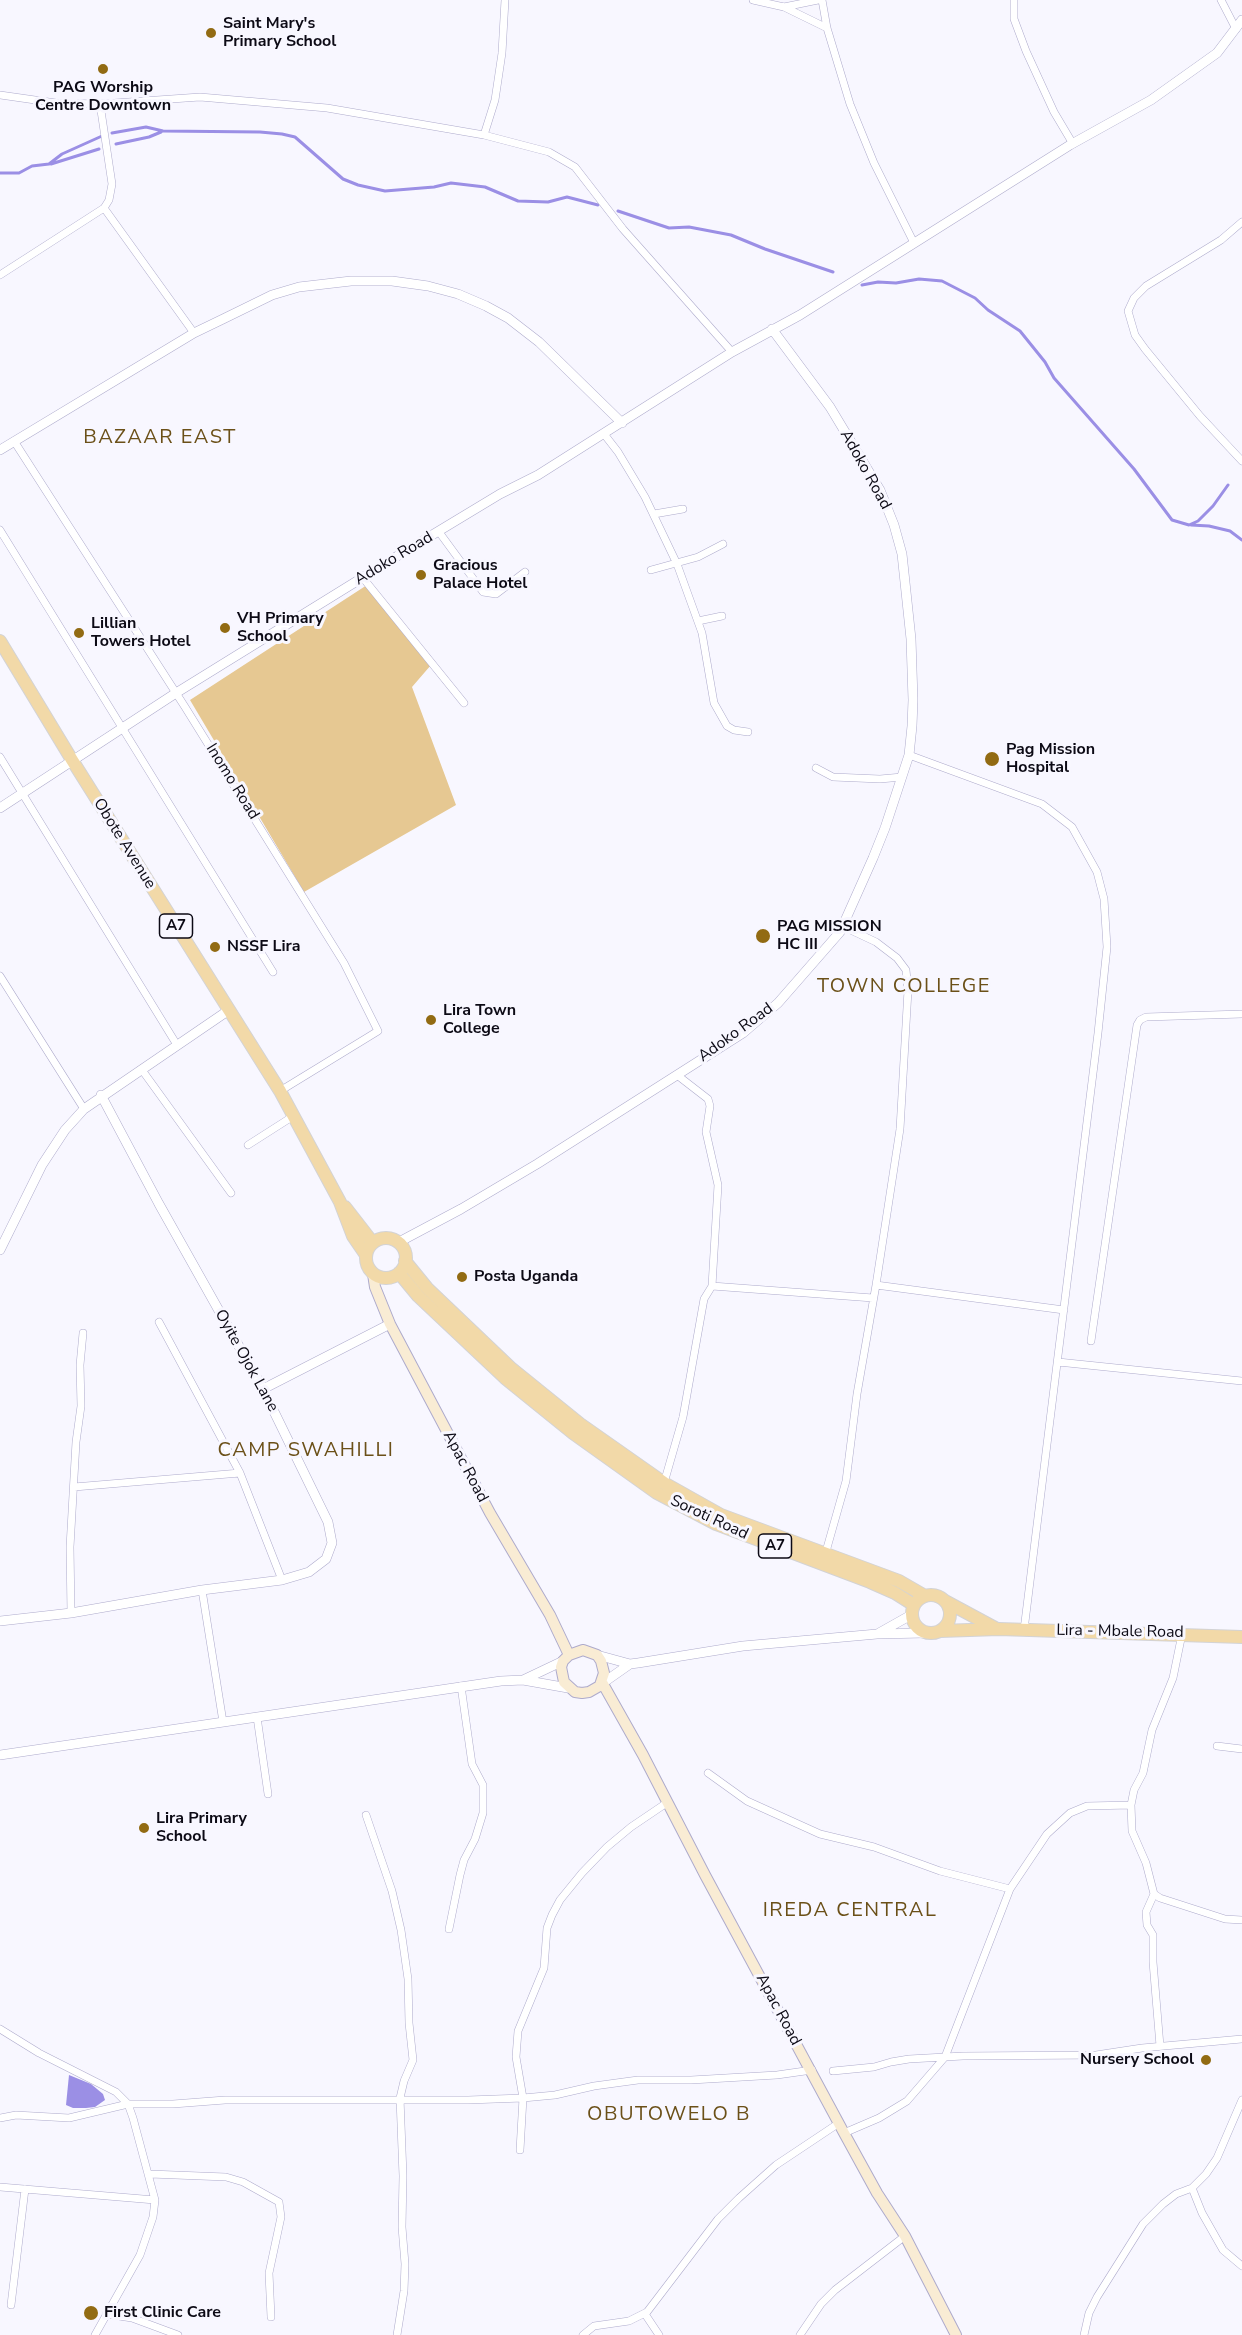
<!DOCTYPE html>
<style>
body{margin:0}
canvas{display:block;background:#f8f7ff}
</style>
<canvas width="1242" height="2335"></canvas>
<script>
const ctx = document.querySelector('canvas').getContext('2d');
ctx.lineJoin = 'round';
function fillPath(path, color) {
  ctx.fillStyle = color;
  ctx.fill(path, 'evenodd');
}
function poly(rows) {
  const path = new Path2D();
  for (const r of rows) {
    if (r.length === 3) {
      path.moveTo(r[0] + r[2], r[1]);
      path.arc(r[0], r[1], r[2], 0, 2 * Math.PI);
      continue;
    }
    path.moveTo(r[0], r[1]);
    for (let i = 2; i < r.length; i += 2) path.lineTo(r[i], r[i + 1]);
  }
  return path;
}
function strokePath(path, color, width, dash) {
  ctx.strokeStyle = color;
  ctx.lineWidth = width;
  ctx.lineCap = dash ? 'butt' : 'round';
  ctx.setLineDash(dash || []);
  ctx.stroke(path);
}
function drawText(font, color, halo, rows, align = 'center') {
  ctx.font = font + ' "Nunito Sans",sans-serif';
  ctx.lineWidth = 6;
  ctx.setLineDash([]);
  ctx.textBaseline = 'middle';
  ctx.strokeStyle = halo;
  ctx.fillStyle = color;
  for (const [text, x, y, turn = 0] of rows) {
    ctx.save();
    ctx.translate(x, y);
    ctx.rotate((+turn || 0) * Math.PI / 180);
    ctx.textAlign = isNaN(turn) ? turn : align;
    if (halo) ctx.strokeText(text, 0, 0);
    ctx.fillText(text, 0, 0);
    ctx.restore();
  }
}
fillPath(poly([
 [367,585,431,665,412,687,456,805,304,892,190,700]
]), '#e6c892');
fillPath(poly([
 [69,2075,91,2084,103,2094,105,2100,95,2107,86,2108,73,2108,66,2105]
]), '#9b8fe5');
strokePath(poly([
 [112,133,146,127,163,131,260,132,282,134,295,137,343,179,358,185,385,191,434,187,451,183,485,187,518,201,548,202,567,197,598,205],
 [116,144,149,137,161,132],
 [51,164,99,149],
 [0,173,19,173,32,166,49,164,62,154,102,136],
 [618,211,669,228,689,227,731,235,765,249,833,272],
 [862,285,878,282,896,283,919,279,942,281,975,298,988,310,1020,331,1045,362,1054,378,1134,469,1172,520,1189,525,1198,521,1213,506,1228,485],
 [1191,525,1209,526,1230,531,1242,540]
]), '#9b8fe5', 3);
const minor = poly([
 [753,0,784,7,818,0],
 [822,0,827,28,850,104,874,163,914,243],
 [1014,0,1014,19,1026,51,1054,112,1073,144],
 [1221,0,1236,29],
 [784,7,827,28],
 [0,95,56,103,100,104,200,97,327,108,484,135,549,152,575,167,623,229,732,352],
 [484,135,495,100,502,53,505,0],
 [104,208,194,333],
 [1242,222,1221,240,1146,286,1134,298,1128,311,1135,335,1145,349,1200,416,1242,461],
 [0,275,104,208,109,200,112,184,100,104],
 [604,434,618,452,645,497,677,564,702,633,714,703,727,726,734,730,748,732],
 [14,441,185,707,344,963,378,1031,280,1091],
 [654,514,683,509],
 [0,530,273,972],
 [439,532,483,592,496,594,525,572],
 [651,570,698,557,723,544],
 [363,578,464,703],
 [698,621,722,616],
 [909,755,1042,804,1072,827,1097,872,1104,899,1107,947,1098,1033,1024,1630],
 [0,757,177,1045],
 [816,768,833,777,880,779,902,777],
 [842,926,876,942,897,958,906,970,908,990,900,1129,876,1285,1064,1310],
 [0,976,84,1109],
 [142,1070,231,1193],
 [677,1075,708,1099,710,1106,706,1132,718,1185,712,1286],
 [248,1145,295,1115],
 [159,1322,240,1473,282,1580],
 [1091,1341,1137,1025,1140,1020,1146,1017,1242,1014],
 [1058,1362,1242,1381],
 [664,1483,683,1417,704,1299,712,1286,873,1298],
 [74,1487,240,1473],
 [825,1555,846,1481,857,1394,876,1285],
 [202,1590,223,1722],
 [71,1613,70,1547,76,1442,81,1406,80,1365,83,1333],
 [1182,1634,1173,1678,1152,1730,1143,1773,1134,1790,1131,1805,1132,1831,1146,1863,1154,1894,1160,1898,1225,1919,1242,1920],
 [257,1717,268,1794],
 [1217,1746,1242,1749],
 [708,1773,747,1801,820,1834,874,1847,940,1871,1010,1889],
 [366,1815,392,1891,401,1930,408,1979,409,2023,413,2060,404,2081,400,2098,403,2176,402,2227,405,2264,404,2291,397,2335],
 [1154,1894,1146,1912,1147,1925,1153,1935,1153,1962,1160,2046],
 [449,1929,460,1875,464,1860,475,1839,483,1813,483,1785,472,1764,461,1686],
 [0,2029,39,2053,116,2092,128,2104,133,2118,155,2200,153,2217,140,2255,95,2335],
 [833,2071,874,2067,891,2062,909,2059,963,2056,1096,2055,1142,2048,1242,2039],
 [0,2118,16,2115,69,2118,128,2104,173,2104,225,2100,468,2100,523,2098,555,2095,594,2086,638,2080,691,2080,777,2075,812,2070],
 [844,2133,879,2118,907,2101,945,2057,1010,1889,1047,1834,1070,1813,1087,1806,1131,1805],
 [520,2150,523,2098,516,2057,518,2031,544,1968,547,1928,552,1915,560,1900,582,1873,607,1847,631,1827,668,1802],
 [150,2174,226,2177,243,2182,279,2202,281,2217,269,2273,271,2317],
 [0,2187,155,2200],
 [1192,2188,1202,2213,1223,2250,1242,2266],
 [11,2305,25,2189],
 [106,2314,132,2318,178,2335],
 [645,2314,659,2335],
 [583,2335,594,2326,629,2321,647,2312,718,2219,739,2198,776,2165,839,2123],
 [800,2335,821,2304,835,2290,905,2236],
 [1084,2335,1089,2313,1097,2297,1143,2224,1163,2204,1176,2194,1192,2188,1206,2174,1217,2158,1242,2100]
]);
const tertiary = poly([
 [0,450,194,333,223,319,272,295,299,287,351,281,392,281,428,286,458,294,486,306,508,318,539,342,622,423],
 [0,808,176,693,399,555,500,494,538,475,732,352,800,315,1070,145,1151,100,1217,53,1242,20],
 [399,1242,461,1209,537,1164,743,1033,778,1003,840,932,873,858,885,828,909,755,912,726,913,700,911,639,902,554,894,525,880,490,830,407,772,329],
 [0,1250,42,1165,65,1130,84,1109,229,1010],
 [263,1389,390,1324],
 [0,1621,71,1613,202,1590,282,1580,309,1572,326,1559,332,1543,328,1522,263,1389,159,1204,101,1095],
 [879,1633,911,1615],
 [597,1655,630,1664],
 [523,1680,563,1661],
 [600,1685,630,1664,638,1663,743,1646,877,1634,924,1633],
 [0,1755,501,1681,523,1680,568,1688]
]);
const secondary = poly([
 [373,1274,375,1287,390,1324,490,1513,550,1615,569,1655],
 [583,1650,597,1655,601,1661,604,1673,600,1685,603,1684,589,1692,582,1693,575,1692,564,1682,561,1667,563,1661,569,1655,583,1650],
 [603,1684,643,1755,705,1875,844,2133,877,2193,905,2236,956,2335]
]);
const primary = poly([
 [0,641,72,760,280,1091,340,1202,353,1236,366,1255],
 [345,1207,373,1243],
 [386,1258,20],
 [405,1261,427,1288,512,1369,580,1424,664,1483,721,1515,899,1581,925,1596],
 [399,1273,418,1296,505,1378,573,1433,657,1493,716,1524,870,1582,895,1593,914,1605],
 [931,1614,19],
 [945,1601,997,1629],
 [940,1631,999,1629,1242,1637]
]);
strokePath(minor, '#aeabcc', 8);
strokePath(tertiary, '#aeabcc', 10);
strokePath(secondary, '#aeabcc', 12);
strokePath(primary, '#d3d3d5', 14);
strokePath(minor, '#fff', 7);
strokePath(tertiary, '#fff', 9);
strokePath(secondary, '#f9ecd4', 10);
strokePath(primary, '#f2d9a8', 12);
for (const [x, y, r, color] of [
 [211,33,6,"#926b13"],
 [103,69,6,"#926b13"],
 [421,575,6,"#926b13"],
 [225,628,6,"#926b13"],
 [79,633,6,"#926b13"],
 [992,759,8,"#926b13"],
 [763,936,8,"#926b13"],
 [215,947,6,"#926b13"],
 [431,1020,6,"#926b13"],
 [462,1277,6,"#926b13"],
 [144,1828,6,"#926b13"],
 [1206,2060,6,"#926b13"],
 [91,2313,8,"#926b13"]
]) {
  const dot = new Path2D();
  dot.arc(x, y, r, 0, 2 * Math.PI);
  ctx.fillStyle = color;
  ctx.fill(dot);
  strokePath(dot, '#f8f7ff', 2);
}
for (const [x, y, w] of [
 [176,926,33],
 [775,1546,33]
]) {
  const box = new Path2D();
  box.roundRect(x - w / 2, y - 12, w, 24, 4.5);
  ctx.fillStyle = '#f8f7ff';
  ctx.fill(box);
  strokePath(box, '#0c0a15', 1.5);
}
drawText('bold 15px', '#0c0a15', null, [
 ["A7",176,926],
 ["A7",775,1546]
]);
drawText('bold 16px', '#0c0a15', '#f8f7ff', [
 ["Saint Mary's",223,24],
 ["Primary School",223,42],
 ["PAG Worship",103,88,"center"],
 ["Centre Downtown",103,106,"center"],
 ["Gracious",433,566],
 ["Palace Hotel",433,584],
 ["VH Primary",237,619],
 ["School",237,637],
 ["Lillian",91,624],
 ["Towers Hotel",91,642],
 ["Pag Mission",1006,750],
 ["Hospital",1006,768],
 ["PAG MISSION",777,927],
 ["HC III",777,945],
 ["NSSF Lira",227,947],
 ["Lira Town",443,1011],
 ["College",443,1029],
 ["Posta Uganda",474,1277],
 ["Lira Primary",156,1819],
 ["School",156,1837],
 ["Nursery School",1194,2060,"right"],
 ["First Clinic Care",104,2313]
], 'left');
drawText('16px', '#0c0a15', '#f8f7ff', [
 ["Adoko Road",865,470,61],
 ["Adoko Road",394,559,-31],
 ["Inomo Road",232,782,58],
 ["Obote Avenue",124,844,58],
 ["Adoko Road",736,1033,-36],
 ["Oyite Ojok Lane",246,1361,61],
 ["Apac Road",465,1467,62],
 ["Soroti Road",709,1518,25],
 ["Lira - Mbale Road",1120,1632,1],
 ["Apac Road",778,2010,62]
]);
ctx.letterSpacing = '1.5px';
drawText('20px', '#6b5018', '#f8f7ff', [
 ["BAZAAR EAST",160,438],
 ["TOWN COLLEGE",904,987],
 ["CAMP SWAHILLI",306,1451],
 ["IREDA CENTRAL",850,1911],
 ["OBUTOWELO B",669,2115]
]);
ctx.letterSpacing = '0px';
</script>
